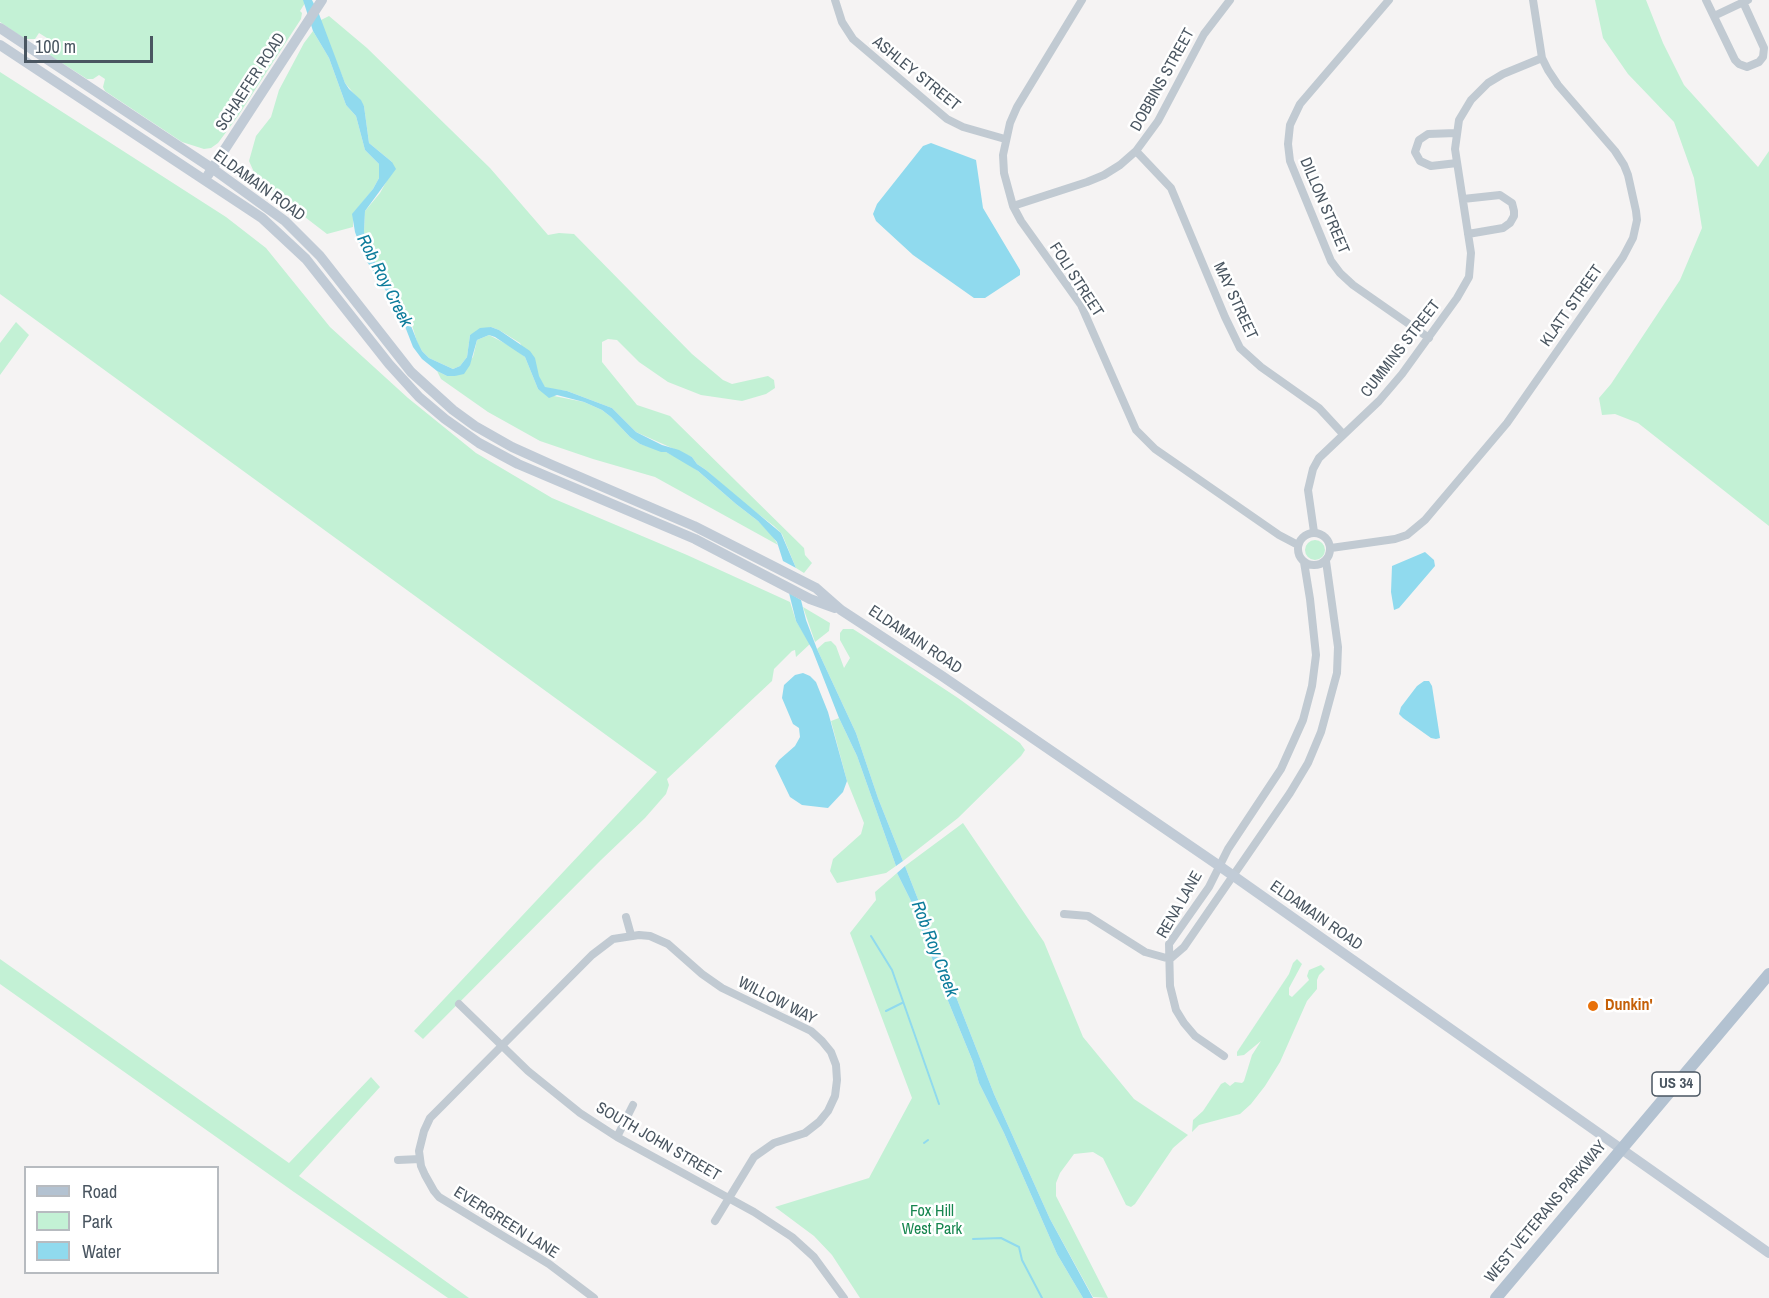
<!DOCTYPE html>
<style>
body{margin:0}
#map{position:relative;width:1769px;height:1298px;overflow:hidden;background:#f5f3f3;font-family:"Archivo Narrow",sans-serif}
canvas{display:block}
.legend{position:absolute;left:24px;top:1166px;width:195px;height:108px;box-sizing:border-box;background:#fff;border:2px solid #b7bbc0;margin:0;padding:8px 10px;list-style:none;font-size:18px;color:#4a5661}
.legend li{display:flex;align-items:center;gap:12px;height:30px}
.legend b{width:30px;border:2px solid #b7bbc0}
.scale{position:absolute;left:24px;top:36px;width:129px;height:27px;box-sizing:border-box;border:3px solid #4a5661;border-top:0;padding-left:8px;font-size:18px;line-height:21px;white-space:nowrap;color:#4a5661;-webkit-text-stroke:4px #fff;paint-order:stroke}
</style>
<div id="map">
<canvas width="1769" height="1298"></canvas>
<ul class="legend">
<li><b style="height:8px;background:#b3c2d1"></b>Road</li>
<li><b style="height:16px;background:#c3f1d5"></b>Park</li>
<li><b style="height:16px;background:#90daee"></b>Water</li>
</ul>
<div class="scale">100 m</div>
</div>
<script>
const ctx = document.querySelector('canvas').getContext('2d');
ctx.lineJoin = 'round';
function fillPath(path, color) {
  ctx.fillStyle = color;
  ctx.fill(path, 'evenodd');
}
function poly(rows) {
  const path = new Path2D();
  for (const r of rows) {
    if (r.length === 3) {
      path.moveTo(r[0] + r[2], r[1]);
      path.arc(r[0], r[1], r[2], 0, 2 * Math.PI);
      continue;
    }
    path.moveTo(r[0], r[1]);
    for (let i = 2; i < r.length; i += 2) path.lineTo(r[i], r[i + 1]);
  }
  return path;
}
function strokePath(path, color, width, dash) {
  ctx.strokeStyle = color;
  ctx.lineWidth = width;
  ctx.lineCap = dash ? 'butt' : 'round';
  ctx.setLineDash(dash || []);
  ctx.stroke(path);
}
function drawText(font, color, halo, rows, align = 'center') {
  ctx.font = font + ' "Archivo Narrow",sans-serif';
  ctx.lineWidth = 5;
  ctx.setLineDash([]);
  ctx.textBaseline = 'middle';
  ctx.strokeStyle = halo;
  ctx.fillStyle = color;
  for (const [text, x, y, turn = 0] of rows) {
    ctx.save();
    ctx.translate(x, y);
    ctx.rotate((+turn || 0) * Math.PI / 180);
    ctx.textAlign = isNaN(turn) ? turn : align;
    if (halo) ctx.strokeText(text, 0, 0);
    ctx.fillText(text, 0, 0);
    ctx.restore();
  }
}
fillPath(poly([
 [0,0,307,0,300,11,302,13,301,19,238,116,218,143,211,148,204,149,182,142,105,91,103,87,105,79,99,75,93,79,87,79,48,54,43,44,47,38,39,33,35,39,25,39,0,22],
 [1595,0,1646,0,1663,43,1684,85,1758,167,1769,151,1769,526,1638,423,1615,414,1602,415,1599,398,1611,384,1680,280,1702,228,1694,178,1674,122,1628,74,1603,38],
 [329,16,367,48,490,168,548,235,559,233,574,234,692,354,723,380,732,384,768,376,774,380,775,388,766,394,742,401,701,395,668,382,639,362,617,340,608,339,602,342,602,362,637,405,670,416,804,548,805,555,812,563,804,573,796,568,782,534,774,526,741,501,706,470,697,464,692,457,636,432,612,408,567,391,545,388,520,343,499,330,491,327,470,335,467,357,460,366,453,369,429,358,422,351,417,342,412,325,391,285,379,272,364,232,365,211,380,193,391,173,392,162,369,143,364,106,345,83,321,24,321,20],
 [313,31,329,58,346,105,356,116,365,150,379,164,379,178,373,189,353,214,353,227,327,234,258,181,249,161,256,136,271,117,279,90,304,43],
 [0,72,226,217,266,248,330,327,408,398,476,453,552,498,687,555,790,602,796,621,810,644,796,657,795,650,792,651,774,669,772,681,667,779,669,785,666,794,645,818,601,860,423,1039,414,1031,657,772,0,294],
 [16,322,29,335,0,375,0,343],
 [489,335,514,348,525,357,538,389,554,396,584,402,602,410,611,417,630,437,640,444,666,452,684,461,698,471,736,504,758,521,772,535,778,545,655,477,593,459,540,441,488,412,441,379,437,371,447,376,455,376,473,357,477,340],
 [1315,550,10],
 [803,607,830,623,829,631,815,642],
 [843,629,853,629,864,636,958,698,1020,743,1025,750,1021,756,958,818,903,861,878,798,856,733,817,649,825,642,831,641,836,646,844,668,850,658,840,640,840,633],
 [839,718,857,756,896,866,886,873,837,883,830,871,833,859,861,834,864,823,847,781,831,721],
 [963,823,1044,942,1083,1037,1134,1099,1188,1135,1173,1148,1135,1204,1131,1207,1126,1205,1103,1158,1093,1152,1074,1154,1060,1173,1056,1183,1056,1196,1108,1298,1093,1297,1050,1219,994,1094,905,866],
 [897,873,911,901,944,991,973,1062,979,1083,1004,1133,1057,1254,1083,1298,860,1298,832,1255,814,1236,775,1207,869,1178,912,1098,850,933,876,900,875,892],
 [0,959,289,1163,371,1077,380,1087,299,1176,469,1298,448,1298,294,1192,0,984],
 [1297,959,1302,964,1289,988,1289,995,1292,997,1309,980,1307,976,1309,970,1321,965,1325,969,1319,975,1317,980,1317,989,1307,1001,1280,1062,1265,1086,1251,1104,1240,1114,1199,1125,1192,1132,1193,1120,1203,1111,1221,1084,1225,1082,1230,1086,1235,1082,1242,1083,1244,1081,1252,1055,1261,1041,1244,1055,1237,1056,1237,1052,1289,974,1293,963]
]), '#c3f1d5');
fillPath(poly([
 [303,0,312,0,319,14,345,83,349,89,361,100,364,106,369,143,392,162,396,169,365,211,364,232,379,272,400,298,417,341,422,351,429,358,453,369,460,366,467,357,470,335,480,328,491,327,499,330,530,351,535,358,539,376,545,387,567,391,612,408,636,432,662,445,679,450,692,457,697,464,706,470,781,533,796,568,783,561,777,542,758,521,736,504,698,471,666,452,661,452,640,444,630,437,611,417,602,410,584,402,557,395,549,398,538,389,525,357,495,337,489,335,477,340,470,365,464,374,455,376,447,376,437,371,422,359,413,347,399,311,364,257,355,232,352,214,373,189,379,178,379,164,365,150,356,116,346,105,329,58,313,31],
 [931,143,976,160,983,208,1020,270,1020,275,985,298,974,298,913,255,876,221,873,214,877,204,923,146],
 [1425,552,1434,560,1435,566,1399,608,1394,610,1391,592,1392,566],
 [789,593,801,600,806,620,817,649,856,733,878,798,903,861,896,866,857,756,839,718,812,649,796,621],
 [803,673,810,676,816,682,828,712,847,781,843,792,828,808,802,805,790,797,775,766,779,760,795,746,800,737,799,728,793,724,782,698,784,685,795,675],
 [1424,681,1429,681,1432,686,1440,738,1436,739,1431,738,1403,718,1399,714,1401,707,1417,686],
 [905,866,994,1094,1050,1219,1093,1298,1083,1298,1057,1254,1004,1133,979,1083,973,1062,944,991,911,901,897,873]
]), '#90daee');
strokePath(poly([
 [871,936,892,970,939,1104],
 [886,1011,902,1003],
 [924,1143,928,1140],
 [973,1239,1001,1238,1019,1247,1022,1260,1042,1298]
]), '#90daee', 2);
strokePath(poly([
 [835,0,842,22,853,39,947,119,963,127,1005,139],
 [1082,0,1017,107,1010,123,1003,155,1004,173,1013,206,1021,221,1081,305,1136,430,1155,449,1279,535,1298,545],
 [1389,0,1300,104,1290,125,1288,144,1290,161,1331,261,1340,273,1353,285,1429,338],
 [1706,0,1735,60,1739,64,1747,67,1759,62,1763,57,1764,48,1743,2],
 [1714,16,1748,0],
 [1456,133,1428,134,1419,140,1415,152,1420,161,1431,166,1457,163],
 [1136,151,1171,188,1225,317,1240,348,1261,367,1319,408,1343,434],
 [1463,199,1500,195,1512,203,1514,211,1514,216,1510,223,1503,228,1468,234],
 [1013,206,1087,182,1104,175,1120,165,1136,151,1158,121,1204,34,1230,0],
 [1314,532,1308,490,1313,469,1319,458,1379,401,1402,374,1457,298,1469,277,1471,253,1455,149,1459,120,1471,100,1488,83,1503,74,1542,58],
 [1314,549,16],
 [1331,548,1395,539,1407,535,1425,520,1507,423,1623,257,1633,238,1637,220,1636,211,1628,175,1624,165,1615,151,1558,85,1548,70,1542,58,1533,0],
 [1064,914,1088,916,1145,952,1170,959],
 [626,917,631,935],
 [1170,959,1184,947,1290,793,1308,763,1321,732,1337,673,1338,647,1326,561],
 [459,1004,528,1071,580,1113,617,1137,754,1212,792,1237,814,1257,844,1298],
 [1224,1056,1195,1036,1184,1023,1176,1010,1170,986,1169,944,1209,887,1228,849,1281,769,1303,720,1312,686,1316,655,1310,599,1304,562],
 [617,1137,633,1105],
 [398,1160,420,1159],
 [594,1298,549,1264,439,1197,434,1191,425,1175,421,1166,419,1151,424,1131,430,1118,438,1110,592,955,613,939,639,935,650,936,668,944,702,974,722,988,811,1031,822,1041,831,1052,836,1065,837,1080,835,1096,828,1111,819,1122,805,1133,774,1143,754,1157,715,1221]
]), '#c1cad2', 8);
strokePath(poly([
 [0,28,213,169,285,221,320,256,411,372,453,410,475,426,512,447,552,465,694,526,816,588,841,610,942,676,1218,865,1769,1253],
 [0,45,262,218,306,259,389,364,419,397,445,419,479,443,518,464,695,539,810,599,835,608],
 [208,175,322,0]
]), '#c1cbd6', 10);
strokePath(poly([
 [1496,1298,1769,974]
]), '#b3c2d1', 12);
for (const [x, y, r, color] of [
 [1593,1006,6,"#e8710a"]
]) {
  const dot = new Path2D();
  dot.arc(x, y, r, 0, 2 * Math.PI);
  ctx.fillStyle = color;
  ctx.fill(dot);
  strokePath(dot, '#fff', 2);
}
for (const [x, y, w] of [
 [1676,1084,48]
]) {
  const box = new Path2D();
  box.roundRect(x - w / 2, y - 12, w, 24, 4.5);
  ctx.fillStyle = '#fff';
  ctx.fill(box);
  strokePath(box, '#4a5661', 1.5);
}
drawText('bold 15px', '#4a5661', null, [
 ["US 34",1676,1084]
]);
drawText('16px', '#4a5661', '#fff', [
 ["ASHLEY STREET",916,74,39],
 ["DOBBINS STREET",1163,80,-61],
 ["SCHAEFER ROAD",251,82,-57],
 ["ELDAMAIN ROAD",259,186,36],
 ["DILLON STREET",1324,206,67],
 ["FOLI STREET",1076,280,57],
 ["MAY STREET",1235,301,65],
 ["KLATT STREET",1572,306,-55],
 ["CUMMINS STREET",1401,349,-52],
 ["ELDAMAIN ROAD",915,640,34],
 ["RENA LANE",1180,905,-60],
 ["ELDAMAIN ROAD",1316,916,35],
 ["WILLOW WAY",777,1001,27],
 ["SOUTH JOHN STREET",658,1142,30],
 ["WEST VETERANS PARKWAY",1546,1212,-50],
 ["EVERGREEN LANE",506,1223,32]
]);
drawText('bold 16px', '#c56008', '#fff', [
 ["Dunkin'",1605,1006]
], 'left');
drawText('16px', '#17864f', '#fff', [
 ["Fox Hill",932,1212],
 ["West Park",932,1230]
]);
drawText('italic 18px', '#0c7c9b', '#fff', [
 ["Rob Roy Creek",384,281,63],
 ["Rob Roy Creek",934,949,69]
]);
</script>
